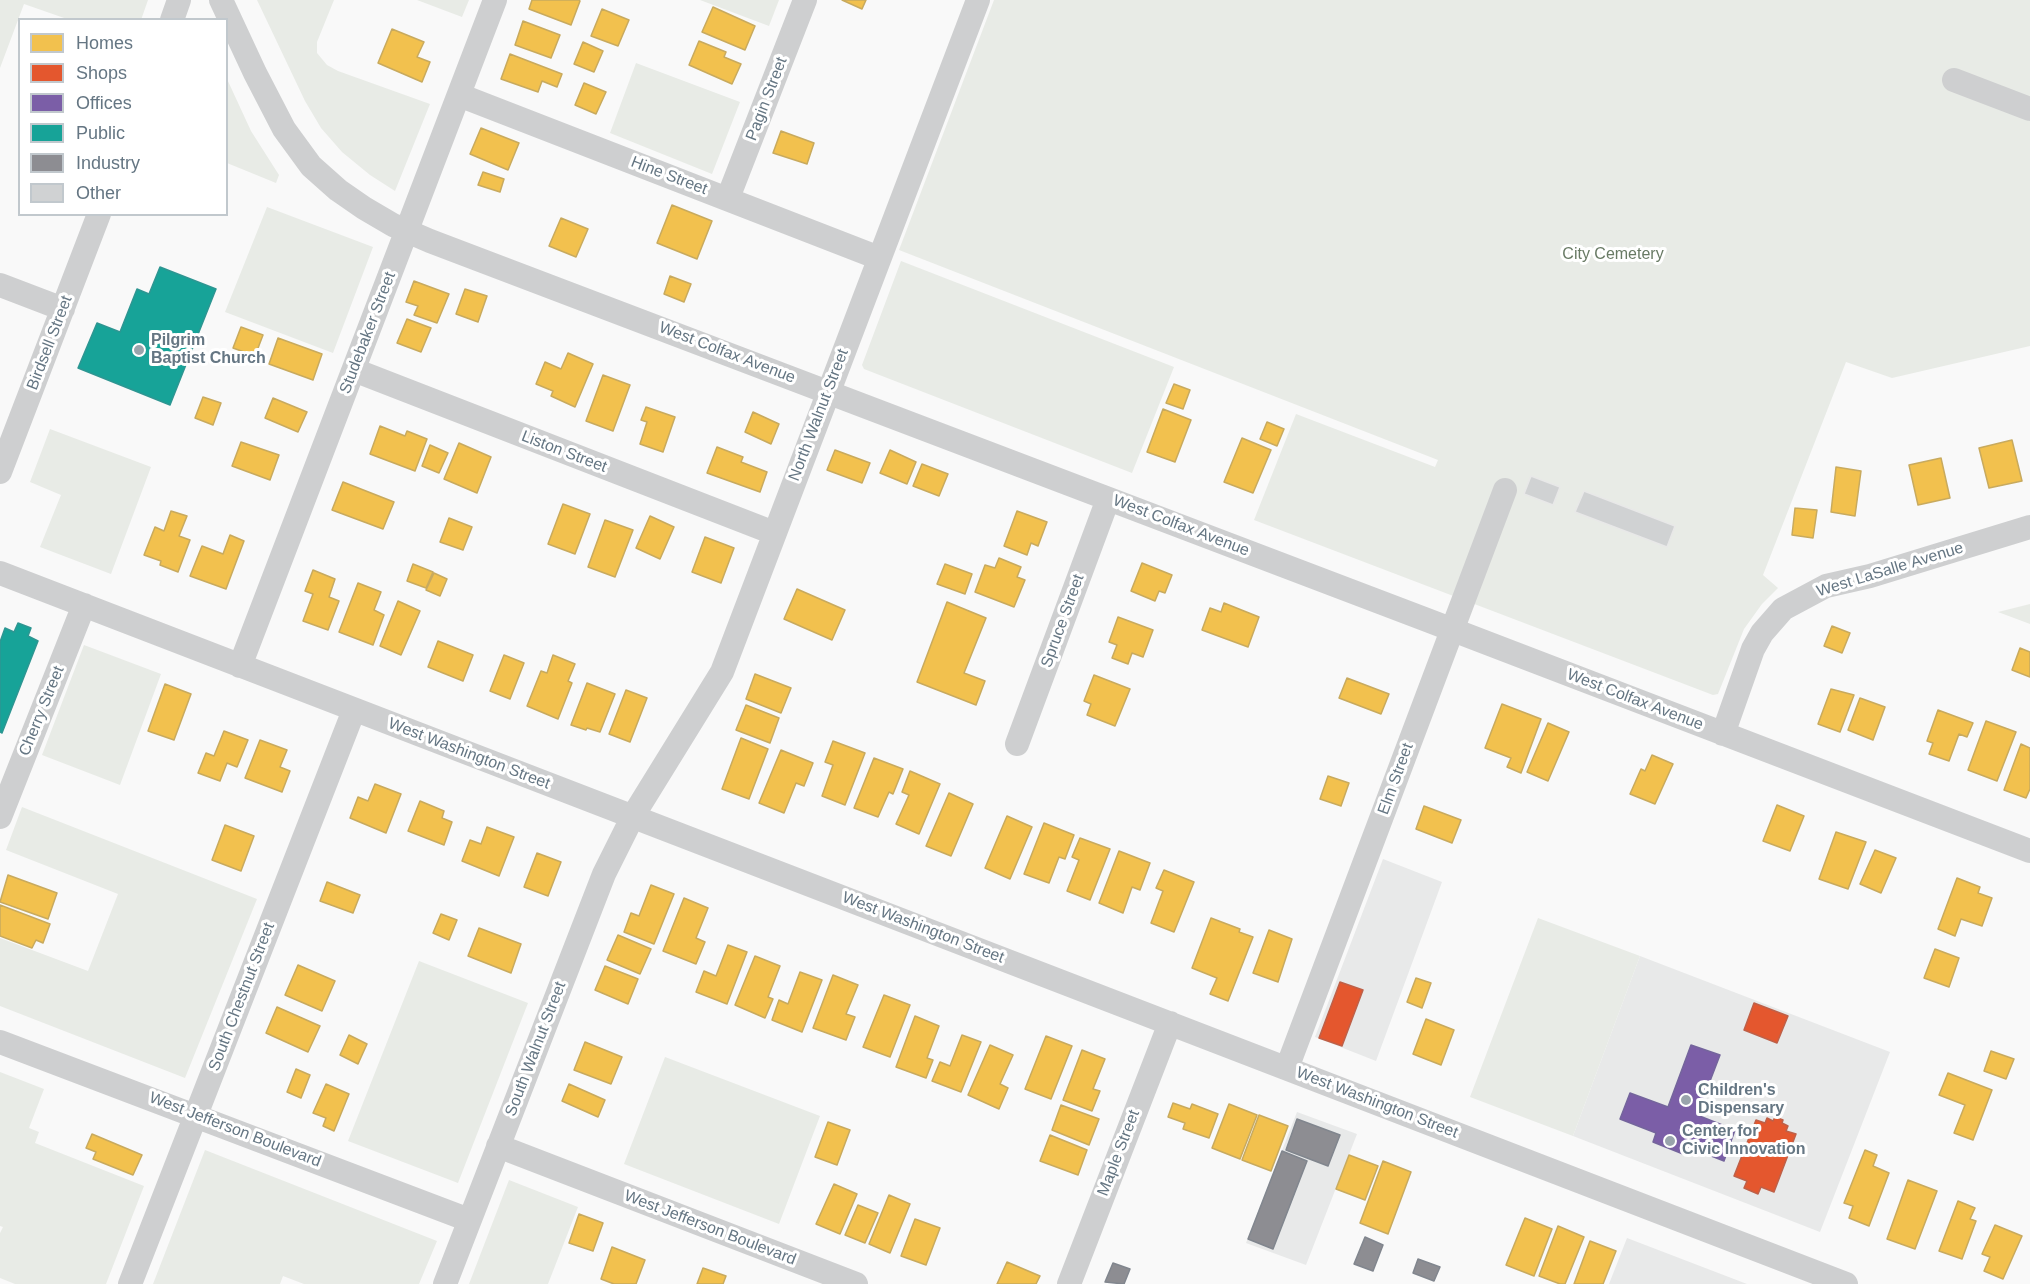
<!DOCTYPE html>
<style>
body{margin:0}
#map{position:relative;width:2030px;height:1284px;overflow:hidden;background:#f9f9f9;font-family:Arial,sans-serif}
canvas{display:block}
.legend{position:absolute;left:18px;top:18px;width:210px;height:198px;box-sizing:border-box;background:#fff;border:2px solid #c1c8cd;margin:0;padding:8px 10px;list-style:none;font-size:18px;color:#657683}
.legend li{display:flex;align-items:center;gap:12px;height:30px}
.legend b{width:30px;border:2px solid #c1c8cd}
</style>
<div id="map">
<canvas width="2030" height="1284"></canvas>
<ul class="legend">
<li><b style="height:16px;background:#f2c14e"></b>Homes</li>
<li><b style="height:16px;background:#e4572e"></b>Shops</li>
<li><b style="height:16px;background:#7b5ea7"></b>Offices</li>
<li><b style="height:16px;background:#17a398"></b>Public</li>
<li><b style="height:16px;background:#8d8d92"></b>Industry</li>
<li><b style="height:16px;background:#d0d2d3"></b>Other</li>
</ul>
</div>
<script>
const ctx = document.querySelector('canvas').getContext('2d');
ctx.lineJoin = 'round';
function fillPath(path, color) {
  ctx.fillStyle = color;
  ctx.fill(path, 'evenodd');
}
function poly(rows) {
  const path = new Path2D();
  for (const r of rows) {
    path.moveTo(r[0], r[1]);
    for (let i = 2; i < r.length; i += 2) path.lineTo(r[i], r[i + 1]);
  }
  return path;
}
function strokePath(path, color, width, dash) {
  ctx.strokeStyle = color;
  ctx.lineWidth = width;
  ctx.lineCap = dash ? 'butt' : 'round';
  ctx.setLineDash(dash || []);
  ctx.stroke(path);
}
function drawText(font, color, halo, rows, align = 'center') {
  ctx.font = font + ' Arial,sans-serif';
  ctx.lineWidth = 6;
  ctx.setLineDash([]);
  ctx.textBaseline = 'middle';
  ctx.strokeStyle = halo;
  ctx.fillStyle = color;
  for (const [text, x, y, turn = 0] of rows) {
    ctx.save();
    ctx.translate(x, y);
    ctx.rotate((+turn || 0) * Math.PI / 180);
    ctx.textAlign = isNaN(turn) ? turn : align;
    if (halo) ctx.strokeText(text, 0, 0);
    ctx.fillText(text, 0, 0);
    ctx.restore();
  }
}
fillPath(poly([
 [1383,859,1442,882,1376,1061,1315,1037],
 [1640,956,1890,1052,1820,1232,1573,1136],
 [1297,1112,1357,1134,1306,1265,1246,1243],
 [1627,1238,1747,1284,1609,1284]
]), '#e8e9e9');
fillPath(poly([
 [0,0,148,0,141,20,67,19,24,4,0,68],
 [257,0,334,0,317,42,317,53,327,65,338,71,430,104,395,191,370,175,342,152,321,128,305,101],
 [417,0,469,0,462,17],
 [700,0,779,0,769,26],
 [994,0,2030,0,2030,98,1950,90,2030,121,2030,346,1892,378,1846,362,1763,575,1778,588,1762,604,1744,629,1718,694,1713,695,1254,520,1296,414,1435,467,1438,460,899,250],
 [636,63,740,102,712,174,610,133],
 [227,79,251,131,279,175,276,183,227,163],
 [267,207,373,247,333,353,225,312],
 [901,261,1174,367,1132,473,864,369,862,365],
 [50,429,151,467,111,574,40,547,61,495,30,482],
 [2030,604,2030,624,1998,612],
 [84,645,161,674,120,785,42,755],
 [22,807,257,899,185,1078,0,1006,0,938,88,971,118,894,6,850],
 [1538,918,1640,956,1573,1136,1470,1097],
 [419,961,528,1003,458,1183,348,1141],
 [665,1057,820,1116,779,1224,624,1164],
 [0,1072,44,1089,29,1128,39,1132,35,1143,144,1186,106,1284,15,1284,0,1278,0,1233,3,1227,0,1226],
 [205,1150,437,1241,419,1284,304,1284,283,1276,280,1284,153,1284],
 [509,1180,578,1207,548,1284,469,1284]
]), '#e8ebe6');
const homes = poly([
 [532,0,579,0,580,1,571,25,529,9,532,0],
 [842,0,866,0,862,9,842,0],
 [713,7,755,26,745,50,702,32,713,7],
 [602,9,629,20,618,46,591,36,602,9],
 [523,21,560,35,551,58,515,45,523,21],
 [392,29,424,42,417,57,430,62,422,82,378,63,392,29],
 [699,41,726,52,724,57,741,64,732,84,689,65,699,41],
 [583,42,603,51,594,72,574,64,583,42],
 [510,54,562,74,557,87,542,81,538,92,501,79,510,54],
 [584,83,606,92,596,114,575,105,584,83],
 [481,128,519,143,508,170,470,154,481,128],
 [781,131,814,143,807,164,773,153,781,131],
 [483,172,504,179,500,192,478,185,483,172],
 [672,205,712,221,697,259,657,243,672,205],
 [561,218,588,229,576,257,549,246,561,218],
 [670,276,691,284,684,302,664,294,670,276],
 [414,281,449,294,437,323,414,315,418,306,406,302,414,281],
 [465,289,487,296,478,322,456,314,465,289],
 [407,319,431,328,421,352,397,343,407,319],
 [241,327,263,335,255,356,233,348,241,327],
 [278,338,322,354,313,380,269,364,278,338],
 [568,353,593,364,575,407,551,396,553,391,536,384,545,362,561,369,568,353],
 [603,375,630,385,613,431,586,421,603,375],
 [1174,384,1190,390,1183,409,1166,403,1174,384],
 [203,397,221,403,213,425,195,418,203,397],
 [273,398,307,412,298,432,265,418,273,398],
 [646,407,675,417,663,452,640,444,647,422,641,420,646,407],
 [1163,409,1191,420,1175,462,1147,452,1163,409],
 [753,412,779,424,771,444,745,432,753,412],
 [1267,422,1284,429,1277,446,1260,439,1267,422],
 [380,426,405,436,407,431,427,439,415,471,370,454,380,426],
 [1242,438,1271,450,1253,493,1224,482,1242,438],
 [2012,440,2022,481,1989,488,1979,448,2012,440],
 [241,442,279,455,270,480,232,466,241,442],
 [459,443,491,457,477,493,444,479,459,443],
 [430,445,448,453,439,473,422,466,430,445],
 [717,447,743,457,741,462,767,472,760,492,707,473,717,447],
 [835,450,870,463,862,483,827,470,835,450],
 [890,450,916,462,907,484,880,473,890,450],
 [1941,458,1950,498,1918,505,1909,465,1941,458],
 [922,464,948,474,939,496,913,486,922,464],
 [1836,467,1861,471,1855,516,1831,512,1836,467],
 [343,482,394,502,383,529,332,510,343,482],
 [563,504,590,514,575,554,548,544,563,504],
 [1795,508,1817,510,1813,538,1792,535,1795,508],
 [171,511,187,516,179,536,190,540,178,572,160,565,161,561,144,555,155,527,164,531,171,511],
 [1017,511,1047,522,1038,546,1031,543,1027,555,1004,546,1017,511],
 [650,516,674,527,660,559,636,548,650,516],
 [449,518,472,527,463,550,440,542,449,518],
 [605,520,633,530,615,577,588,567,605,520],
 [230,535,244,541,226,589,190,576,202,546,223,554,230,535],
 [705,537,734,548,721,583,692,572,705,537],
 [999,558,1021,567,1017,577,1025,580,1014,607,975,592,985,565,995,568,999,558],
 [1142,563,1172,575,1165,593,1159,591,1155,601,1131,591,1142,563],
 [413,564,433,572,426,588,407,581,413,564],
 [945,564,972,574,965,594,937,584,945,564],
 [313,570,335,579,329,597,339,601,328,630,303,621,313,594,305,591,313,570],
 [434,573,447,579,440,596,426,590,434,573],
 [358,583,381,592,374,610,384,615,373,645,339,632,358,583],
 [797,589,845,610,832,640,784,619,797,589],
 [398,601,420,611,401,655,380,646,398,601],
 [947,602,986,618,964,673,985,681,976,705,917,682,947,602],
 [1224,603,1259,617,1248,647,1202,630,1210,608,1221,612,1224,603],
 [1118,617,1153,630,1143,657,1132,653,1128,664,1112,658,1117,645,1109,642,1118,617],
 [1832,626,1850,633,1842,653,1824,646,1832,626],
 [438,641,473,655,463,681,428,667,438,641],
 [2020,648,2030,652,2030,677,2012,670,2020,648],
 [504,655,524,663,510,699,490,691,504,655],
 [553,655,575,664,568,681,572,683,558,719,527,706,541,671,547,673,553,655],
 [755,674,791,688,781,713,746,699,755,674],
 [1094,675,1130,689,1115,726,1087,715,1091,704,1084,701,1094,675],
 [1347,678,1389,694,1381,714,1339,698,1347,678],
 [587,683,615,694,600,732,587,728,586,730,571,725,587,683],
 [165,684,191,694,174,740,148,731,165,684],
 [1831,689,1854,695,1840,732,1818,724,1831,689],
 [626,690,647,698,630,742,609,734,626,690],
 [1860,698,1885,707,1873,740,1848,730,1860,698],
 [1502,704,1541,719,1521,773,1507,767,1511,758,1485,748,1502,704],
 [746,705,779,718,770,743,736,730,746,705],
 [1938,710,1973,723,1967,737,1959,734,1949,761,1929,754,1933,743,1927,741,1938,710],
 [1986,721,2016,732,1997,781,1968,770,1986,721],
 [1548,723,1569,732,1548,781,1527,772,1548,723],
 [224,731,248,740,237,767,227,763,220,781,198,773,206,753,214,756,224,731],
 [741,738,768,749,749,799,722,789,741,738],
 [260,740,287,750,280,767,290,771,282,792,245,778,260,740],
 [833,741,865,753,845,805,822,796,833,765,825,762,833,741],
 [2021,744,2030,748,2030,789,2026,798,2004,790,2021,744],
 [781,750,813,763,804,786,796,783,784,813,759,803,781,750],
 [1652,755,1673,764,1655,804,1630,794,1641,769,1645,771,1652,755],
 [874,758,903,769,893,794,889,792,878,817,854,808,874,758],
 [910,771,940,784,919,834,896,824,909,795,902,792,910,771],
 [1328,776,1349,783,1341,806,1320,799,1328,776],
 [375,784,401,794,386,833,350,818,358,797,368,801,375,784],
 [949,793,973,804,951,856,926,846,949,793],
 [420,801,444,811,442,818,452,822,444,845,408,831,420,801],
 [1777,805,1804,816,1790,851,1763,841,1777,805],
 [1424,806,1461,820,1452,843,1416,829,1424,806],
 [1007,816,1032,827,1010,879,985,868,1007,816],
 [1044,823,1074,835,1065,859,1059,857,1049,883,1024,874,1044,823],
 [225,825,254,836,241,871,212,860,225,825],
 [487,827,514,837,499,876,462,861,470,840,481,844,487,827],
 [1836,832,1866,842,1848,889,1819,879,1836,832],
 [1080,838,1110,849,1090,900,1067,891,1079,860,1072,857,1080,838],
 [1875,850,1896,858,1881,893,1860,884,1875,850],
 [1119,851,1150,863,1140,890,1132,887,1123,913,1099,903,1119,851],
 [537,853,561,862,548,896,524,887,537,853],
 [1164,870,1194,882,1174,932,1151,923,1163,891,1156,888,1164,870],
 [8,875,57,893,48,919,0,902,8,875],
 [1957,878,1980,887,1978,893,1992,898,1982,926,1961,919,1955,936,1938,929,1957,878],
 [327,882,360,895,353,913,320,901,327,882],
 [651,885,674,894,654,944,624,932,631,913,639,916,651,885],
 [684,898,708,908,696,938,705,942,696,964,663,951,684,898],
 [0,905,50,924,43,943,36,940,32,948,0,936,0,905],
 [441,914,457,920,449,940,433,933,441,914],
 [1211,918,1240,929,1239,932,1253,937,1228,1001,1210,994,1217,978,1192,968,1211,918],
 [479,928,521,944,511,973,468,956,479,928],
 [1269,930,1292,939,1278,982,1253,973,1269,930],
 [618,935,651,949,640,974,607,960,618,935],
 [728,945,747,952,727,1004,696,992,704,971,716,976,728,945],
 [1935,949,1959,958,1949,987,1924,978,1935,949],
 [755,956,780,966,768,997,773,999,765,1018,735,1005,755,956],
 [298,965,335,981,322,1011,285,995,298,965],
 [605,966,638,979,628,1004,595,990,605,966],
 [800,972,822,980,802,1032,772,1020,779,1000,788,1004,800,972],
 [833,975,858,985,846,1014,855,1017,846,1040,813,1028,833,975],
 [1416,978,1431,983,1422,1008,1407,1002,1416,978],
 [884,995,910,1005,890,1057,863,1047,884,995],
 [277,1007,320,1026,308,1052,266,1033,277,1007],
 [915,1016,939,1026,927,1058,933,1060,926,1078,896,1067,915,1016],
 [1426,1019,1454,1030,1441,1065,1413,1054,1426,1019],
 [349,1035,367,1044,358,1064,340,1055,349,1035],
 [962,1035,981,1042,961,1092,932,1081,940,1062,950,1066,962,1035],
 [1046,1036,1072,1046,1051,1099,1025,1089,1046,1036],
 [585,1042,622,1057,611,1084,574,1070,585,1042],
 [990,1045,1013,1055,1000,1084,1008,1088,999,1109,968,1095,990,1045],
 [1082,1050,1105,1059,1093,1089,1100,1091,1092,1111,1063,1100,1082,1050],
 [1991,1051,2014,1059,2006,1079,1984,1071,1991,1051],
 [296,1069,310,1075,301,1098,287,1092,296,1069],
 [1948,1073,1992,1090,1973,1140,1954,1133,1965,1105,1939,1095,1948,1073],
 [326,1084,349,1094,334,1131,323,1126,326,1118,313,1113,326,1084],
 [569,1084,605,1100,598,1117,562,1101,569,1084],
 [1173,1103,1190,1109,1192,1104,1218,1114,1209,1138,1183,1129,1185,1123,1168,1117,1173,1103],
 [1229,1104,1257,1115,1240,1159,1212,1148,1229,1104],
 [1061,1105,1099,1119,1089,1145,1052,1130,1061,1105],
 [1259,1115,1288,1126,1271,1171,1242,1160,1259,1115],
 [828,1122,850,1130,837,1165,815,1157,828,1122],
 [92,1134,142,1155,133,1175,93,1159,96,1152,86,1148,92,1134],
 [1050,1135,1087,1150,1078,1175,1040,1161,1050,1135],
 [1865,1150,1877,1155,1873,1166,1889,1173,1869,1226,1849,1218,1853,1206,1844,1203,1865,1150],
 [1349,1155,1378,1166,1365,1200,1336,1189,1349,1155],
 [1383,1161,1411,1172,1388,1234,1360,1223,1383,1161],
 [1908,1180,1937,1191,1915,1249,1887,1239,1908,1180],
 [834,1184,857,1194,840,1234,816,1224,834,1184],
 [889,1195,910,1204,890,1253,869,1244,889,1195],
 [1958,1201,1975,1208,1970,1219,1976,1221,1962,1259,1939,1251,1958,1201],
 [858,1205,878,1213,865,1243,845,1235,858,1205],
 [579,1214,603,1223,593,1251,569,1243,579,1214],
 [1525,1218,1552,1229,1534,1276,1506,1265,1525,1218],
 [915,1219,940,1228,926,1265,901,1256,915,1219],
 [1995,1225,2022,1236,2003,1279,1984,1271,1990,1257,1982,1254,1995,1225],
 [1558,1226,1584,1237,1565,1284,1560,1284,1539,1276,1558,1226],
 [1590,1241,1616,1251,1603,1284,1574,1284,1590,1241],
 [612,1247,645,1260,636,1284,614,1284,601,1279,612,1247],
 [1007,1262,1040,1276,1036,1284,997,1284,1007,1262],
 [703,1268,726,1276,723,1284,697,1284,703,1268]
]);
fillPath(homes, '#f2c14e');
strokePath(homes, '#c8aa5e', 1.5);
const shops = poly([
 [1340,982,1363,990,1342,1046,1319,1038,1340,982],
 [1754,1003,1788,1016,1777,1043,1744,1030,1754,1003],
 [1775,1117,1783,1120,1782,1123,1788,1126,1786,1131,1796,1134,1774,1192,1761,1187,1758,1194,1744,1188,1747,1181,1734,1176,1756,1120,1765,1123,1767,1118,1773,1121,1775,1117]
]);
fillPath(shops, '#e4572e');
strokePath(shops, '#be6048', 1.5);
const offices = poly([
 [1691,1045,1720,1055,1697,1115,1735,1130,1724,1161,1686,1146,1683,1154,1653,1142,1656,1133,1620,1119,1630,1093,1668,1107,1691,1045]
]);
fillPath(offices, '#7b5ea7');
strokePath(offices, '#74659c', 1.5);
const public = poly([
 [160,267,216,289,170,405,78,368,97,323,120,332,137,289,149,294,160,267],
 [18,623,31,628,28,636,38,641,2,733,0,732,0,642,5,628,14,632,18,623]
]);
fillPath(public, '#17a398');
strokePath(public, '#2e9692', 1.5);
const industry = poly([
 [1297,1119,1340,1135,1328,1166,1286,1150,1297,1119],
 [1282,1151,1307,1161,1273,1249,1248,1239,1282,1151],
 [1365,1237,1383,1245,1373,1271,1354,1264,1365,1237],
 [1418,1259,1440,1267,1434,1281,1413,1273,1418,1259],
 [1113,1263,1130,1269,1124,1284,1105,1282,1113,1263]
]);
fillPath(industry, '#8d8d92');
strokePath(industry, '#81868e', 1.5);
const building = poly([
 [1531,476,1560,487,1553,505,1524,494,1531,476],
 [1584,491,1675,526,1667,547,1575,512,1584,491]
]);
fillPath(building, '#d0d2d3');
strokePath(building, '#e8e8e8', 1.5);
strokePath(poly([
 [221,0,255,73,284,129,311,166,338,190,364,208,393,225,430,241,1427,620,2030,851],
 [172,20,179,0],
 [1954,80,2030,109],
 [459,95,879,258],
 [728,198,805,0],
 [0,285,63,309],
 [354,370,774,533],
 [0,472,99,214],
 [0,573,1846,1284],
 [240,666,495,0],
 [1723,734,1753,649,1762,633,1783,609,1826,586,1870,576,2030,527],
 [1017,744,1108,499],
 [0,817,84,605],
 [0,1042,469,1220],
 [1287,1068,1505,490],
 [498,1146,856,1284],
 [130,1284,354,710],
 [445,1284,604,874,633,816,722,672,978,0],
 [1069,1284,1170,1023]
]), '#cecfd0', 24);
for (const [x, y, r, color] of [
 [139,350,6,"#99a4ac"],
 [1686,1100,6,"#99a4ac"],
 [1670,1141,6,"#99a4ac"]
]) {
  const dot = new Path2D();
  dot.arc(x, y, r, 0, 2 * Math.PI);
  ctx.fillStyle = color;
  ctx.fill(dot);
  strokePath(dot, '#fff', 2);
}
drawText('16px', '#657683', '#fff', [
 ["Pagin Street",767,99,-69],
 ["Hine Street",669,176,21],
 ["Studebaker Street",368,333,-69],
 ["Birdsell Street",50,343,-69],
 ["West Colfax Avenue",727,353,21],
 ["North Walnut Street",819,415,-69],
 ["Liston Street",564,452,21],
 ["West Colfax Avenue",1181,526,21],
 ["West LaSalle Avenue",1890,570,-17],
 ["Spruce Street",1063,621,-70],
 ["West Colfax Avenue",1635,700,21],
 ["Cherry Street",42,711,-68],
 ["West Washington Street",469,754,21],
 ["Elm Street",1396,779,-70],
 ["West Washington Street",923,928,21],
 ["South Chestnut Street",242,997,-69],
 ["South Walnut Street",536,1049,-69],
 ["West Washington Street",1377,1103,21],
 ["West Jefferson Boulevard",235,1130,21],
 ["Maple Street",1119,1153,-69],
 ["West Jefferson Boulevard",710,1228,21]
]);
drawText('16px', '#687a64', '#fff', [
 ["City Cemetery",1613,255]
]);
drawText('bold 16px', '#657683', '#fff', [
 ["Pilgrim",151,341],
 ["Baptist Church",151,359],
 ["Children's",1698,1091],
 ["Dispensary",1698,1109],
 ["Center for",1682,1132],
 ["Civic Innovation",1682,1150]
], 'left');
</script>
